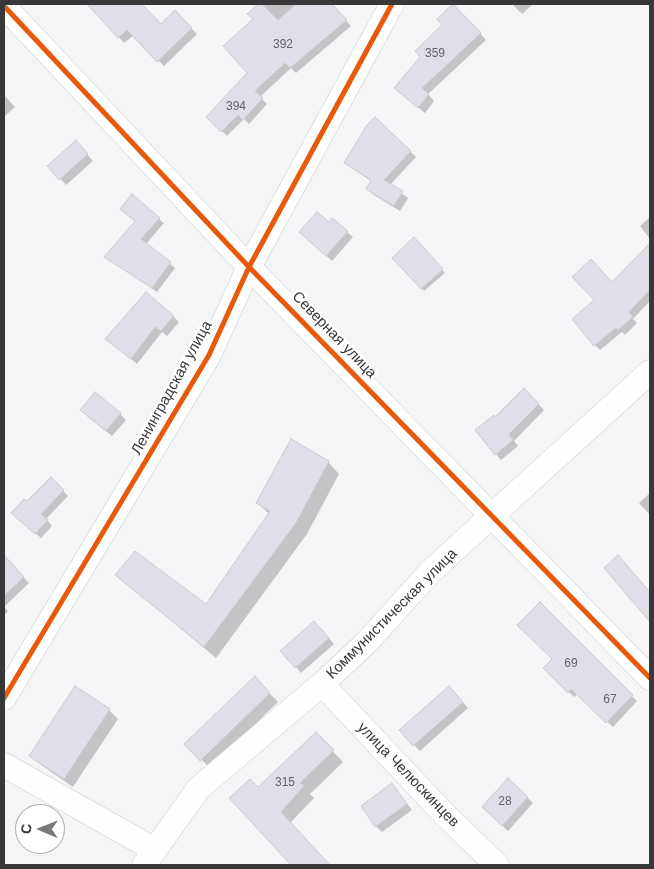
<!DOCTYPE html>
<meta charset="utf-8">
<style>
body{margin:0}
#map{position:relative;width:654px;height:869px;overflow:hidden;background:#f4f5f7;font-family:Arial,sans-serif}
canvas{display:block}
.frame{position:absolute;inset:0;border:5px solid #37383a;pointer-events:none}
.north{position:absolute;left:15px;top:804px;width:50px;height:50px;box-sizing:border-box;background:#fff;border:1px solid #afafb0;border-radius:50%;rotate:271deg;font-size:14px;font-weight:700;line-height:20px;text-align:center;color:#37383a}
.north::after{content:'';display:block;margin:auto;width:18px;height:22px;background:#797a7c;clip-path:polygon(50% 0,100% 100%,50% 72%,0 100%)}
</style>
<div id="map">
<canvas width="654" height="869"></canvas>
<div class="frame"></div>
<div class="north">С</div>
</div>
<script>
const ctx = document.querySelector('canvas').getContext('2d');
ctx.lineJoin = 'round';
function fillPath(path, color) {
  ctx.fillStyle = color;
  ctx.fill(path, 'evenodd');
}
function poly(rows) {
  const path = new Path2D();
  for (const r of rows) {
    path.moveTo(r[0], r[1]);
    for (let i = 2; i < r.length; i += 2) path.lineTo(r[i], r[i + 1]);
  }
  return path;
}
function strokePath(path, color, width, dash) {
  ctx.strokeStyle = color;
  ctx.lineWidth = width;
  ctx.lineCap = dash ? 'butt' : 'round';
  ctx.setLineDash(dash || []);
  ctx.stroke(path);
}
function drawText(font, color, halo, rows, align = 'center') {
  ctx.font = font + ' Arial,sans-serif';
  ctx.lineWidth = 5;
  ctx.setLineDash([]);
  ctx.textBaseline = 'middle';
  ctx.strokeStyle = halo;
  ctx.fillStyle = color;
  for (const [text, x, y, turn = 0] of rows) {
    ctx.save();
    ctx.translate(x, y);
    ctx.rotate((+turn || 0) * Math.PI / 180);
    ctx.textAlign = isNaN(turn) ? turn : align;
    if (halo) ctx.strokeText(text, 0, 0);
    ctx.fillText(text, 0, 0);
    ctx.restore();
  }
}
fillPath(poly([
 [89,4,141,4,161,26,175,12,197,34,164,66,134,35,124,43],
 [259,4,331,4,351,26,296,73,291,68,260,97,267,104,249,124,244,119,227,136,208,117,249,73,254,19,249,14],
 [512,4,533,4,522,14],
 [460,11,486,40,428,94,434,101,425,113,401,93],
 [4,95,15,107,5,116,4,115],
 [375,119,416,157,390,185,408,198,400,211,374,195,368,189,372,182,345,163],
 [82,148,93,161,66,185,49,166],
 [126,214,159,219,164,223,146,244,175,268,157,292,106,256,136,222],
 [650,217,650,239,640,226],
 [329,224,347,232,353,237,332,261,306,238],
 [414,239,445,273,424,291,394,258],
 [650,245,650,301,633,319,637,323,625,335,622,332,600,350,595,345,613,283],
 [173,316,179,322,167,336,162,332,137,364,113,344],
 [524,390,544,410,514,441,518,446,501,460,496,454,496,418],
 [120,414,126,420,112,436,87,416],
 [328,462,339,474,307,534,216,658,117,575,206,606,269,514,258,503],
 [51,479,68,496,46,519,52,526,41,538,18,518,27,502],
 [650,493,650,515,639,503],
 [4,557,29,583,4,607,8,611,4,616],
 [320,628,334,644,301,673,296,667],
 [554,659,603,668,637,701,613,727,578,694,574,697,545,668],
 [255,678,278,702,210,768,186,744],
 [455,693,468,708,420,751,414,745],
 [109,710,118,719,73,787,40,764,31,756],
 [316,734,343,762,310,794,314,798,290,823,329,865,293,865,231,798,258,789],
 [392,785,412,810,382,832,376,826],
 [527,797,533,803,508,831,489,813]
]), '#0003');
const building = poly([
 [87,4,142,4,161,24,175,10,192,28,157,62,127,30,118,38,87,4],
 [258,4,262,4,278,20,296,4,332,4,347,20,290,68,285,63,255,91,263,98,243,120,238,115,221,132,206,117,247,73,223,46,253,19,247,14,258,4],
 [453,4,481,33,422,88,429,94,418,108,394,88,420,57,415,51,442,25,437,19,453,4],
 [375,117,411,151,384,180,403,191,394,206,366,189,371,180,344,163,367,125,375,117],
 [76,140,88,154,59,180,47,166,76,140],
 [132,194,160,218,141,239,171,262,152,288,104,257,135,221,120,209,132,194],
 [317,212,329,222,332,218,348,231,326,256,299,232,317,212],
 [414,237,443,269,421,289,392,258,414,237],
 [650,243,650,290,629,312,633,317,618,330,616,328,594,346,572,319,594,300,572,277,591,259,612,282,650,243],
 [146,292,174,316,161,331,155,327,131,359,105,339,146,292],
 [524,388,539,404,509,434,513,440,495,455,475,430,494,415,495,417,524,388],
 [95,392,121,413,106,431,80,410,95,392],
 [291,439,329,461,296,523,204,647,115,575,135,551,206,604,270,511,256,503,291,439],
 [51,477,64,490,41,514,48,520,35,534,11,513,24,499,27,501,51,477],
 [4,555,24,577,4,596,4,555],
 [618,555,650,592,650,622,604,568,618,555],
 [540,602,633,695,606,723,571,689,568,693,543,668,552,659,517,625,540,602],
 [314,621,329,638,295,668,280,651,314,621],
 [255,676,270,693,200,761,184,744,255,676],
 [75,686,110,709,64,779,29,756,75,686],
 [449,686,463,702,413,746,399,730,449,686],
 [316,732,334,750,300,783,304,786,281,812,330,865,291,865,229,798,250,779,258,787,316,732],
 [508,778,528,797,502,826,482,807,508,778],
 [392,783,407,804,375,827,361,806,392,783]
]);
fillPath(building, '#e0dfe9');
strokePath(building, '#cbcbcd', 1);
const street = poly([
 [4,6,249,267,650,678],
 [322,684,445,815,497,865],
 [4,698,209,355,249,267,392,4],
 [4,765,155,850],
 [144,865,199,788,322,684,367,642,430,572,650,372]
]);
strokePath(street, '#cbccce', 25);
strokePath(street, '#fdfefe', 24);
strokePath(poly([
 [4,6,249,267,650,678],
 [4,698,209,355,249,267,392,4]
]), '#e8590c', 5);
drawText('12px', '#626267', null, [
 ["392",283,45],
 ["359",435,54],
 ["394",236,107],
 ["69",571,664],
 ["67",610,700],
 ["315",285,783],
 ["28",505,802]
]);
drawText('15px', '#37383a', '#fff', [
 ["Северная улица",334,335,46],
 ["Ленинградская улица",172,388,-61],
 ["Коммунистическая улица",392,614,-45],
 ["улица Челюскинцев",408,775,46]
]);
</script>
